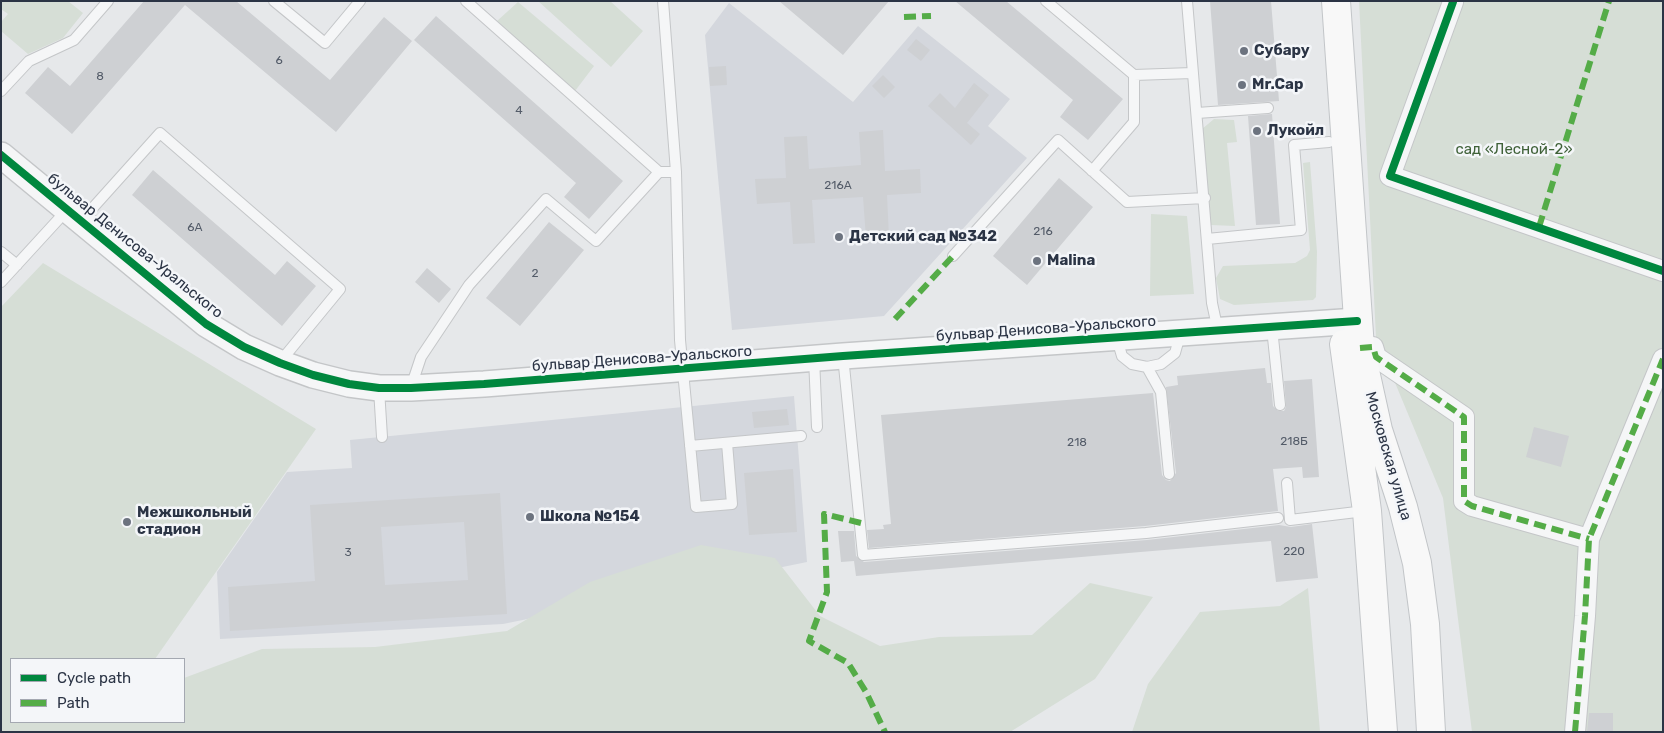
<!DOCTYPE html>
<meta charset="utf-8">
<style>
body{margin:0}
#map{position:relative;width:1664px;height:733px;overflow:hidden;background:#e6e8ea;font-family:Rubik,sans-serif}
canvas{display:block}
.frame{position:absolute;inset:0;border:2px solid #2b3445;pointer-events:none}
.legend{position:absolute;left:10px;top:658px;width:175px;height:65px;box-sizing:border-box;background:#f4f6f9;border:1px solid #a4a8b1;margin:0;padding:6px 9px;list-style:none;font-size:15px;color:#2b3445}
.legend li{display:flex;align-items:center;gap:10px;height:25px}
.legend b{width:25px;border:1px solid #a4a8b1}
</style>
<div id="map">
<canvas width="1664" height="733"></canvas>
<div class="frame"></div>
<ul class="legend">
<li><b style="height:6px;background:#00873e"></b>Cycle path</li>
<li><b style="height:6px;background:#54ac47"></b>Path</li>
</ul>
</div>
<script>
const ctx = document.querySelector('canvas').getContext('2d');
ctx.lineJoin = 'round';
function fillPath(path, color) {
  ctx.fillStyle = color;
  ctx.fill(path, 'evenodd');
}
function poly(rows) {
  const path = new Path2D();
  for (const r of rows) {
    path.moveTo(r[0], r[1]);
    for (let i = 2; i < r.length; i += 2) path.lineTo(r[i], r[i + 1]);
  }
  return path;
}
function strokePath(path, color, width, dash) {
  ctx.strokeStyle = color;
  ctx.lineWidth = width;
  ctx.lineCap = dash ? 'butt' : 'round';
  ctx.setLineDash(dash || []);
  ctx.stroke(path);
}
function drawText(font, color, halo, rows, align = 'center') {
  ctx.font = font + ' Rubik,sans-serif';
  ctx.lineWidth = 5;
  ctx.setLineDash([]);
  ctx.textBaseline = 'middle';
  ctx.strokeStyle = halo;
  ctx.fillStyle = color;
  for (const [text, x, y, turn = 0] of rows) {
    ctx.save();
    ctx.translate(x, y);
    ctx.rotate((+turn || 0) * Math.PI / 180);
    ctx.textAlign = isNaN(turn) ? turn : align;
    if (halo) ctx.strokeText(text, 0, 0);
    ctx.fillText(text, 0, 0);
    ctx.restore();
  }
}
fillPath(poly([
 [729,3,853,102,918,26,1010,99,988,126,1027,158,884,316,732,330,705,35],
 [794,396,807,562,503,624,220,639,217,572,287,472,352,468,350,440]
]), '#d4d7dd');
fillPath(poly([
 [1,1,68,1,83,13,63,38,28,54,1,31,1,22,8,14,1,9],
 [538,1,610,1,643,31,611,67],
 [1359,1,1663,1,1663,732,1472,732,1443,498,1376,337],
 [518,2,594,66,575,91,497,21],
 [1214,119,1234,120,1237,142,1227,143,1235,226,1211,225,1202,129],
 [1310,162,1317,252,1316,297,1313,300,1234,305,1220,299,1216,278,1223,266,1295,263,1307,256,1310,250,1303,163],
 [1151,214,1187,216,1194,294,1150,296],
 [43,263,316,429,155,659,11,659,11,722,184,722,184,678,262,649,375,647,507,631,590,582,701,545,775,558,820,616,880,646,939,637,1032,635,1090,583,1153,597,1095,679,1010,732,1,732,1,307],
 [1308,588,1320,732,1132,732,1148,684,1200,612,1280,606]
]), '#d6ded6');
fillPath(poly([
 [144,1,236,1,330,80,384,17,412,41,336,132,185,5,72,134,25,93,48,67,70,86],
 [779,1,889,1,843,55],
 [955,1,1006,1,1123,99,1088,140,1060,117,1073,100],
 [1210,1,1271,1,1279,101,1218,105],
 [436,16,623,181,589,219,564,197,576,183,414,40],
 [916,39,930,50,921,61,907,50],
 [726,66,727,85,710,86,709,67],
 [883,75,895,87,884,98,872,86],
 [974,83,989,95,967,123,980,134,971,145,928,106,940,93,955,108],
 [1272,114,1280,224,1256,225,1248,116],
 [883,130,885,171,920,169,921,193,887,195,889,237,866,238,863,197,812,200,815,243,793,244,790,202,757,204,755,179,786,178,784,137,807,136,809,169,861,165,859,132],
 [153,170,275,275,287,261,316,286,282,326,132,195],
 [1059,178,1093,207,1027,285,993,256],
 [549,222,584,250,520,326,486,298],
 [427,268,451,289,439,303,415,282],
 [1265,368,1267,383,1271,383,1273,406,1278,411,1284,411,1286,407,1284,381,1312,379,1319,477,1303,478,1302,467,1273,469,1278,511,1145,526,869,548,867,530,884,529,883,525,891,524,881,415,1153,393,1162,475,1166,480,1170,481,1176,473,1166,387,1178,385,1177,376],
 [787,409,789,425,754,428,752,412],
 [1534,427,1569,436,1561,467,1526,457],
 [793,469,797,532,749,535,744,473],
 [500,493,507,614,230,631,228,587,315,581,310,505],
 [464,522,468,580,385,585,381,527],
 [1312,524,1318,578,1276,582,1271,541,856,576,854,561,841,562,838,531,854,531,856,556,864,562,1147,540,1279,525,1291,527],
 [1589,713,1613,713,1613,732,1587,732]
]), '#ced0d3');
const service = poly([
 [274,1,325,43,360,1],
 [466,1,659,172,676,172],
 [663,1,676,172,680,340,696,507,732,504,727,443],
 [1046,1,1134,75,1192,73],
 [1187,1,1212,303,1218,331],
 [1,91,29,61,74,40,108,1],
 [1197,113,1268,108],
 [1092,171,1134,122,1134,75],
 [81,221,160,133,340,289,280,362],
 [1207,239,1301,230,1294,145,1329,142],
 [1,252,17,265],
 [953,256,1058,140,1127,202,1205,198],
 [1,282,67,210],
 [1272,328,1280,405],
 [1117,339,1122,356,1132,364,1147,367,1161,364,1175,353,1180,335],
 [843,356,863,555,1146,533,1278,518],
 [814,358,817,427],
 [1147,367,1161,392,1169,474],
 [411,387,421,357,469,285,546,199,596,241,659,172],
 [379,389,382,437],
 [690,446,801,436],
 [1287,483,1290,520,1365,511]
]);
const minor = poly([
 [1453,2,1390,176,1663,271],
 [1360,348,1373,347,1376,357,1464,417,1464,501,1472,506,1589,539],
 [1575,732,1585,616,1589,539,1663,359]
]);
const tertiary = poly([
 [1,155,206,324,244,347,280,363,313,375,349,384,379,388,411,388,484,384,843,356,1357,321]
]);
const primary = poly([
 [1336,1,1360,348,1378,430,1403,507,1417,563,1425,624,1431,732],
 [1344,344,1367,511,1383,732]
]);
strokePath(service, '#c4c6c8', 12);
strokePath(minor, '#c4c6c8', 22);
strokePath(tertiary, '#c4c6c8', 28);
strokePath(primary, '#c2c5c8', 30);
strokePath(service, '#f5f6f7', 10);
strokePath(minor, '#f5f6f7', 20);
strokePath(tertiary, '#f5f6f7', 25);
strokePath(primary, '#f8f8f8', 28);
strokePath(poly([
 [904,17,931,16],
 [1539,227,1609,1],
 [895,319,953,256],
 [1360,348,1373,347,1376,357,1464,417,1464,501,1472,506,1589,539],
 [861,523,824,514,827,592,809,641,848,663,866,692,885,732],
 [1575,732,1585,616,1589,539,1663,359]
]), '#54ac47', 6, [12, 6]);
strokePath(poly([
 [1453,2,1390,176,1663,271],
 [1,155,206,324,244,347,280,363,313,375,349,384,379,388,411,388,484,384,843,356,1357,321]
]), '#00873e', 8);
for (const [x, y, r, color] of [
 [1244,51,5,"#6c737f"],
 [1242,85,5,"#6c737f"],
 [1257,131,5,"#6c737f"],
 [839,237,5,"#6c737f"],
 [1037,261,5,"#6c737f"],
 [530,517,5,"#6c737f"],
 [127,522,5,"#6c737f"]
]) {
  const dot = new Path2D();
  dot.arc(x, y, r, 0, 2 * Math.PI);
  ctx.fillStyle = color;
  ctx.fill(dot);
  strokePath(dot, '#f4f6f9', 2);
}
drawText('12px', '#545c69', null, [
 ["6",279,61],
 ["8",100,77],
 ["4",519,111],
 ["216А",838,186],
 ["6А",195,228],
 ["216",1043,232],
 ["2",535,274],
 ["218Б",1294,442],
 ["218",1077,443],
 ["220",1294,552],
 ["3",348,553]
]);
drawText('bold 15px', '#2b3445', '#f4f6f9', [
 ["Субару",1254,51],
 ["Mr.Cap",1252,85],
 ["Лукойл",1267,131],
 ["Детский сад №342",849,237],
 ["Malina",1047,261],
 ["Межшкольный",137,513],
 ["стадион",137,530],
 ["Школа №154",540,517]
], 'left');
drawText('15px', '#3f6138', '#f4f6f9', [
 ["сад «Лесной-2»",1514,150]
]);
drawText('15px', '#2b3445', '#f4f6f9', [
 ["бульвар Денисова-Уральского",135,246,39],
 ["бульвар Денисова-Уральского",1046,329,-4],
 ["бульвар Денисова-Уральского",642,359,-4],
 ["Московская улица",1388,456,74]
]);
</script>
